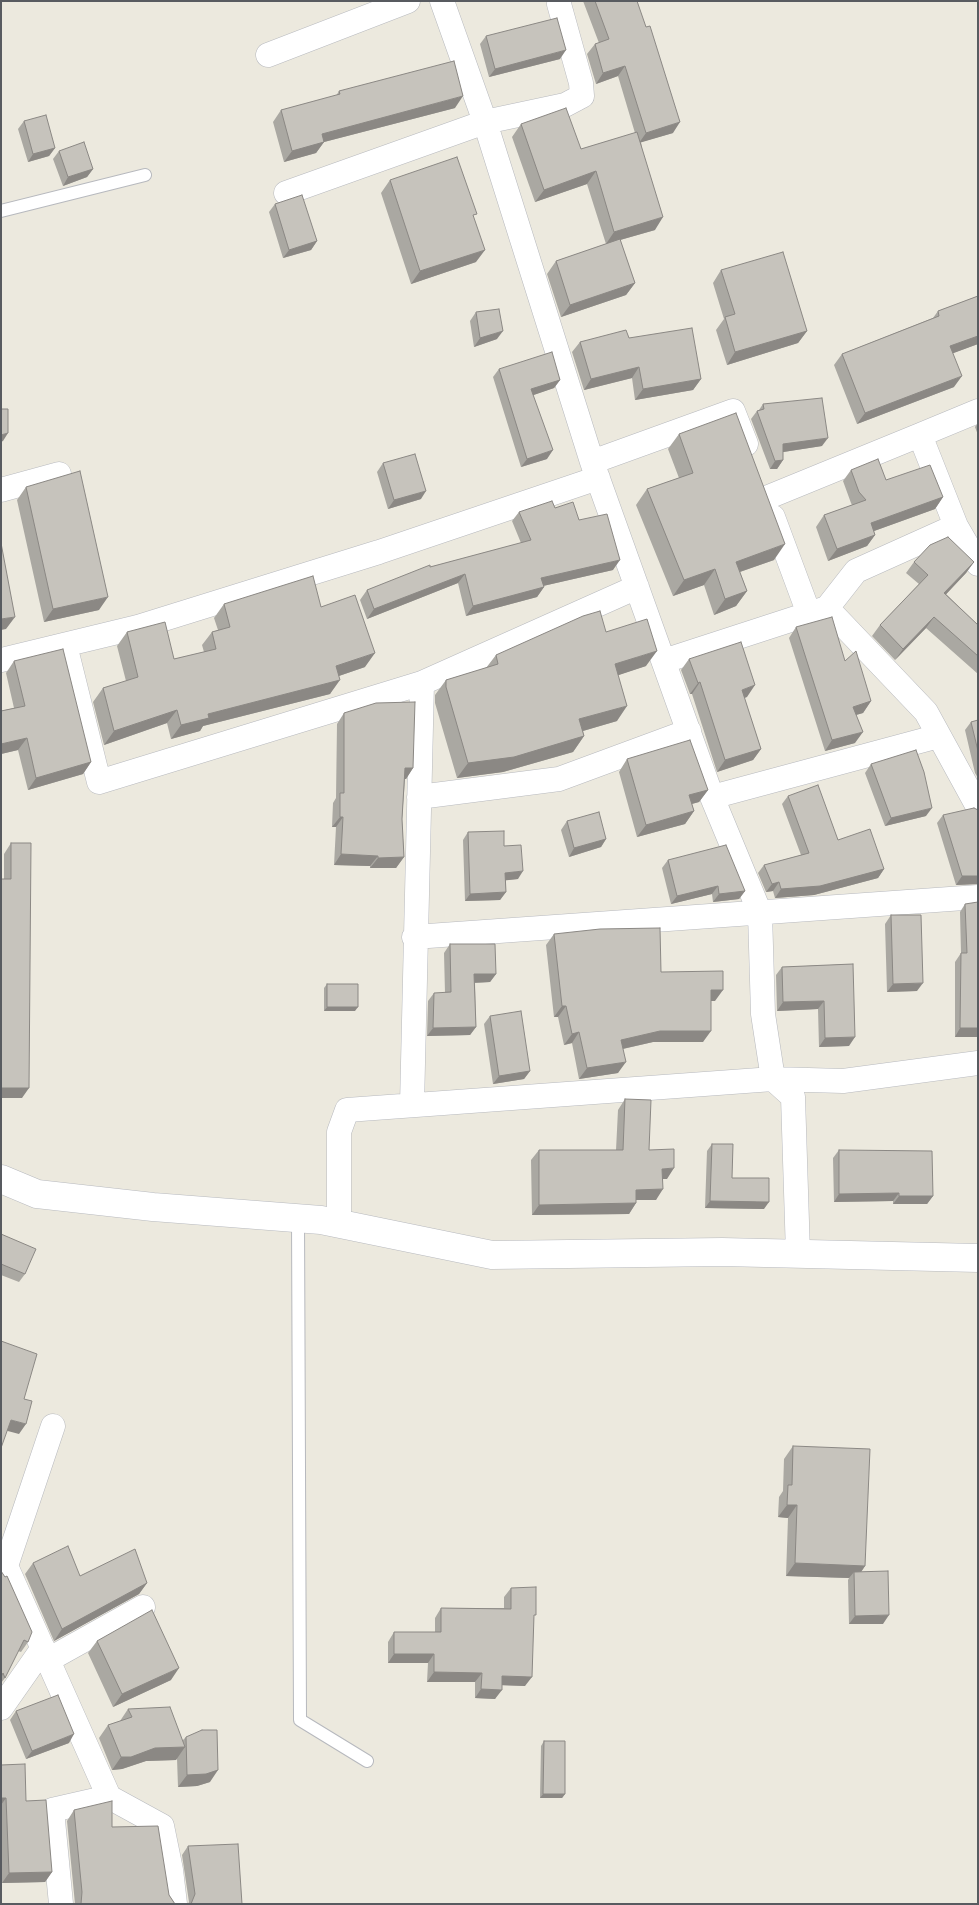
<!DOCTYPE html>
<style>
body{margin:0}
#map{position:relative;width:979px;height:1905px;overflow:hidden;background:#ece9de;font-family:"Archivo Narrow",sans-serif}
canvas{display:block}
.frame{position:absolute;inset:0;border:2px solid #585b60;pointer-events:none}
</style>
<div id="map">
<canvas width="979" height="1905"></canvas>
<div class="frame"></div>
</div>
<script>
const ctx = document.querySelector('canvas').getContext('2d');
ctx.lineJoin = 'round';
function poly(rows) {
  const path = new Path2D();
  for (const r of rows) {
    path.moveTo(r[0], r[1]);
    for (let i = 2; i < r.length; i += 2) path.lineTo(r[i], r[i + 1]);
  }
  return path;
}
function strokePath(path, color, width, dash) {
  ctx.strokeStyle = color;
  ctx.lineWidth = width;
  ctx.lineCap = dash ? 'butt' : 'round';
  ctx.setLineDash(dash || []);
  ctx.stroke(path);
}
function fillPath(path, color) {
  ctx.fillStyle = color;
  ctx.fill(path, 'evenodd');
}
const service = poly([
 [1,211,145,175],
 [298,1218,300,1720,367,1761]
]);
const minor = poly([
 [442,1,485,122,592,462,712,797,760,913,763,1014,773,1079,793,1097,798,1254],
 [268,55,408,1],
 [286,193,485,122,565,105,582,96,581,83,559,4],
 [978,411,920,435,956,526,978,564],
 [592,462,733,411,746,444],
 [1,490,59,474],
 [766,498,920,435],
 [773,517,809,614],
 [827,608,926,712,978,807],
 [65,645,99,782,422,683,637,587],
 [1,660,138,627,379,552,598,478],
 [664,661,827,608,856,571,956,526],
 [419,797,559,779,689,731],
 [712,797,939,736],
 [414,937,978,897],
 [412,1105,422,683],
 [339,1224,339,1132,347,1110,773,1079,843,1081,978,1063],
 [1,1565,6,1566,109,1797,162,1826,171,1870,175,1904],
 [6,1566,53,1426],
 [48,1660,143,1607],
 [1,1708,43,1648],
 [61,1904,52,1810,109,1797]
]);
const tertiary = poly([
 [1,1179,37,1194,153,1207,321,1220,492,1255,722,1252,978,1258]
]);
strokePath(service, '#b7b9be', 14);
strokePath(minor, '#b7b9be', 25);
strokePath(tertiary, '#b7b9be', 29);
strokePath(service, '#fff', 12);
strokePath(minor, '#fff', 24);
strokePath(tertiary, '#fff', 28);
fillPath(poly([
 [583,1,637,1,673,133,641,142,655,230,620,240,635,283,626,295,561,317,547,274,556,261,606,244,587,184,535,202,512,137,521,124,581,149,635,133,618,76,596,84,587,54,595,44,599,43],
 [486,36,560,59,489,77,480,44],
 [339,91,455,108,324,142,316,153,284,162,273,122,281,110,336,96],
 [24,121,55,148,49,156,28,162,18,129],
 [59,151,93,169,87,177,63,186,53,159],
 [390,180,474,219,476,262,411,284,381,193],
 [275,204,317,241,311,250,283,258,269,212],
 [721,270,807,331,798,343,727,365,716,330,724,319,713,283],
 [978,296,978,344,953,353,954,387,857,424,834,365,842,354,933,318,938,311],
 [476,312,497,339,474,347,470,321],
 [629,338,701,379,693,390,635,400,632,378,584,390,572,352,580,342],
 [499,369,560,380,554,388,533,395,547,459,521,467,493,377],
 [763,404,822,446,783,452,783,460,777,469,770,469,751,419,757,411,759,410],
 [978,423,978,435,975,427],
 [679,434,774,560,740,572,747,591,736,606,714,615,704,585,673,596,636,505,647,489,679,478,668,449],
 [383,463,421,499,388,509,377,472],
 [851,470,886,480,943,497,935,509,874,531,875,535,867,546,828,561,816,527,824,515,852,505,851,503,843,481],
 [26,487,99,610,44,622,17,500],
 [555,508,579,520,613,570,543,586,544,587,537,597,466,616,458,583,367,619,360,600,367,590,430,567,521,543,512,521,519,512],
 [914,562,974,562,966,573,946,594,978,625,978,674,926,628,895,660,872,636,880,625,919,584,906,573],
 [224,604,321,607,365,667,339,676,330,694,203,726,200,731,171,739,167,723,104,745,93,702,103,688,126,681,117,646,127,632,174,659,204,652,202,645,212,632,218,630,214,618],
 [796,627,845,661,871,701,863,713,856,715,855,743,825,751,789,638],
 [606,632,646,666,618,675,617,721,583,731,584,736,573,752,503,772,457,778,435,703,435,695,446,680,486,668,496,655],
 [689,659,747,697,744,698,761,749,753,760,717,772,692,694,690,694,681,670],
 [14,661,91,762,83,774,28,790,18,750,1,754,1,711,14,708,6,673],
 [344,713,413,768,406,779,405,779,402,819,404,857,396,868,370,868,370,866,334,865,336,827,332,827,333,803,336,798,337,724],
 [978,720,978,778,975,773,965,730,971,722],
 [627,759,708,790,699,802,692,804,694,811,685,824,637,837,619,772],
 [871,764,926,816,885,826,865,773],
 [788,796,838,840,884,869,878,878,814,895,775,898,773,891,766,892,758,873,764,865,801,855,782,804],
 [978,810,978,884,956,885,937,823,943,815],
 [567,821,606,839,601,847,569,857,561,830],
 [468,832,504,846,518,879,506,880,506,892,500,900,465,901,463,840],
 [11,843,22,1098,1,1098,1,879,4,879,4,854],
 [668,860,745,891,739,899,713,902,712,894,671,904,662,868],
 [965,904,978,1037,955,1037,955,962,961,953,960,912],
 [891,915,917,991,887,992,885,924],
 [554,934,661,972,715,1001,711,1001,703,1042,653,1042,623,1049,618,1073,579,1079,572,1043,564,1045,558,1017,554,1017,546,945],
 [450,944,496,974,490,982,475,983,476,1027,470,1035,427,1036,428,1001,434,993,445,993,444,953],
 [853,964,849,1046,819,1047,818,1009,777,1011,776,975,782,967],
 [327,984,355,1011,324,1011,324,988],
 [490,1016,530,1071,524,1079,493,1084,484,1024],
 [625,1099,649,1150,667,1179,663,1179,656,1200,636,1200,636,1203,629,1214,532,1215,531,1160,539,1150,616,1150,618,1110],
 [712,1144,732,1178,764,1209,705,1208,707,1151],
 [839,1150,933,1196,927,1204,893,1204,893,1201,834,1202,833,1158],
 [1,1234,25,1274,19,1282,1,1275],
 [793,1446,865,1566,861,1572,883,1624,849,1624,848,1580,849,1578,786,1576,788,1518,778,1517,779,1497,783,1491,784,1459],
 [33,1563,80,1576,147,1583,139,1594,54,1641,25,1574],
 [1,1571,28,1642,21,1652,18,1651,5,1678,1,1683],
 [511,1588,534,1618,525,1686,502,1685,495,1699,475,1698,475,1682,427,1682,428,1663,388,1663,388,1642,394,1632,435,1632,435,1618,441,1608,504,1608,504,1597],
 [97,1641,171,1680,113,1707,88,1653],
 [128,1709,182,1741,186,1737,210,1782,197,1786,178,1787,177,1758,176,1760,146,1761,122,1769,112,1770,99,1738,108,1725,120,1721],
 [16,1711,69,1743,26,1759,10,1720],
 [544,1741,565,1794,562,1798,540,1798,541,1746],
 [1,1765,26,1801,52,1872,45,1882,2,1883,1,1865],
 [74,1810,112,1827,169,1895,175,1904,75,1904,67,1821],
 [188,1846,242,1904,188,1904,189,1902,182,1855]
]), '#aaa8a2');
fillPath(poly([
 [566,50,560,59,489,77,495,69],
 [625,66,618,76,596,84,603,73],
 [463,96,455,108,324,142,316,153,284,162,292,151,322,134],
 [680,122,673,133,639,143,646,133],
 [55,148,49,156,28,162,33,154],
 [93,169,87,177,63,186,68,177],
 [596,171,587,184,535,202,544,190],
 [663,217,655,230,606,244,614,232],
 [317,241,311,250,283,258,289,250],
 [485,250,476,262,411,284,420,271],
 [635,283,626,295,561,317,570,305],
 [503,331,497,339,474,347,480,338],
 [807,331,798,343,727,365,735,352],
 [978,336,978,344,943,357,950,346],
 [639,367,632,378,584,390,591,379],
 [962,376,954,387,857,424,865,413],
 [701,379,693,390,635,400,643,389],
 [560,380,554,388,525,398,531,389],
 [8,433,3,441,1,442,1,435],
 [828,438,822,446,777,453,783,444],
 [553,450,547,459,521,467,527,459],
 [783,460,777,469,770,469,775,461],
 [426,491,421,499,388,509,394,500],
 [943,497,935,509,863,535,871,523],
 [875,535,867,546,828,561,837,549],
 [785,544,774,560,725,577,736,562],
 [620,560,613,570,534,588,541,578],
 [974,562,966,573,937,604,944,593],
 [715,569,704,585,673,596,684,580],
 [465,574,458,583,367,619,374,609],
 [544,587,537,597,466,616,473,606],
 [747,591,736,606,714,615,725,599],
 [108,597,99,610,44,622,53,609],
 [15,617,6,629,1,630,1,619],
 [934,617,926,628,895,660,903,649],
 [657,651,646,666,604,680,615,664],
 [375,653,365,667,327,680,336,666],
 [340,680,330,694,203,726,200,731,171,739,181,725,208,714],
 [700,682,692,694,690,694,698,683],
 [755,685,747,697,734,701,742,690],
 [871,701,863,713,845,718,853,707],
 [627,706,617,721,569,735,579,719],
 [177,710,167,723,104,745,114,731],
 [863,732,855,743,825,751,832,740],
 [584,736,573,752,503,772,457,778,468,763],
 [27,738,18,750,1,754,1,744],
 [761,749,753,760,717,772,725,760],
 [91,762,83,774,28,790,36,778],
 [405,768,413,768,406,779,398,779],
 [708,790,699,802,680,807,689,795],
 [932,808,926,816,885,826,891,818],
 [694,811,685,824,637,837,646,825],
 [340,817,343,817,336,827,332,827],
 [606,839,601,847,569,857,574,848],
 [341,854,378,856,370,866,334,865],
 [404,857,396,868,370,868,378,858],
 [884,869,878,878,814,895,775,898,781,889],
 [523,871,518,879,500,881,505,873],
 [962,876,978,876,978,884,956,885],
 [779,882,773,891,766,892,772,884],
 [718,886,712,894,671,904,677,896],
 [745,891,739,899,713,902,719,894],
 [506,892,500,900,465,901,470,894],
 [474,974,496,974,490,982,468,983],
 [923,983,917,991,887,992,893,984],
 [711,990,723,990,715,1001,703,1001],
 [824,1001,818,1009,777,1011,783,1002],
 [562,1006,566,1006,558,1017,554,1017],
 [327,1007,358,1007,355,1011,324,1011],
 [476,1027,470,1035,427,1036,433,1028],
 [960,1028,978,1028,978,1037,955,1037],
 [660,1031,711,1031,703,1042,653,1042,613,1051,621,1040],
 [579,1032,572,1043,564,1045,572,1034],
 [855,1037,849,1046,819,1047,825,1038],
 [626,1062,618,1073,579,1079,587,1068],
 [530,1071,524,1079,493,1084,499,1076],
 [1,1088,29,1088,22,1098,1,1098],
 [674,1168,667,1179,655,1179,662,1169],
 [663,1189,656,1200,628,1200,636,1190],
 [899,1193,893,1201,834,1202,839,1194],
 [899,1196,933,1196,927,1204,893,1204],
 [710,1201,769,1202,764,1209,705,1208],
 [636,1203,629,1214,532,1215,539,1205],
 [11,1420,26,1424,19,1434,4,1430],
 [787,1505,797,1505,788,1518,778,1517],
 [795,1563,865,1566,857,1578,854,1572,849,1578,786,1576],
 [147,1583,139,1594,54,1641,62,1629],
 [889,1615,883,1624,849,1624,855,1616],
 [394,1654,434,1654,428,1663,388,1663],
 [179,1668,171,1680,113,1707,122,1694],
 [434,1672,482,1673,475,1682,427,1682],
 [502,1676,532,1677,525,1686,496,1685],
 [481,1689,502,1690,495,1699,475,1698],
 [74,1734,69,1743,26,1759,32,1751],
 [185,1747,176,1760,146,1761,122,1769,112,1770,121,1757,155,1748],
 [218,1770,210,1782,197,1786,178,1787,187,1775],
 [543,1794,565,1794,562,1798,540,1798],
 [1,1798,6,1798,1,1805],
 [52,1872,45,1882,2,1883,9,1873]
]), '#8b8884');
const building = poly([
 [595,1,637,1,646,27,650,26,680,122,646,133,625,66,603,73,595,44,609,39,595,1],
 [557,18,566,50,495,69,486,36,557,18],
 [454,61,463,96,322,134,324,142,292,151,281,110,340,94,339,91,454,61],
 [566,108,581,149,637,132,663,217,614,232,596,171,544,190,521,124,566,108],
 [46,115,55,148,33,154,24,121,46,115],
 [84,142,93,169,68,177,59,151,84,142],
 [457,157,477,214,473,215,485,250,420,271,390,180,457,157],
 [302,195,317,241,289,250,275,204,302,195],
 [620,239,635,283,570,305,556,261,620,239],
 [783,252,807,331,735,352,725,317,735,314,721,270,783,252],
 [978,296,978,336,950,346,962,376,865,413,842,354,939,316,938,311,978,296],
 [499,309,503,331,480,338,476,312,499,309],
 [692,328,701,379,643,389,639,367,591,379,580,342,626,330,629,338,692,328],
 [552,352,560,380,531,389,553,450,527,459,499,369,552,352],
 [822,398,828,438,783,444,783,460,775,461,757,411,764,409,763,404,822,398],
 [1,409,8,409,8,433,1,435,1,409],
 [736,413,785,544,736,562,747,591,725,599,715,569,684,580,647,489,693,473,679,434,736,413],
 [415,454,426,491,394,500,383,463,415,454],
 [878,459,886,480,930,465,943,497,871,523,875,535,837,549,824,515,866,500,859,492,851,470,878,459],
 [80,471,108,597,53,609,26,487,80,471],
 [552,501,555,508,573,502,579,520,607,514,620,560,541,578,544,587,473,606,465,574,374,609,367,590,430,565,430,567,531,540,519,512,552,501],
 [948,537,974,562,944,593,978,625,978,656,934,617,903,649,880,625,928,575,914,562,930,545,948,537],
 [1,543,15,617,1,619,1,543],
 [313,576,321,607,355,595,375,653,336,666,340,680,208,714,209,718,181,725,177,710,114,731,103,688,138,677,127,632,165,622,174,659,216,649,212,632,230,627,224,604,313,576],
 [600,611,606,632,647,619,657,651,615,664,627,706,579,719,584,736,514,757,468,763,446,687,446,680,498,664,496,655,583,616,600,611],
 [832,617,845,661,856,651,871,701,853,707,863,732,832,740,796,627,832,617],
 [741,642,755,685,742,690,761,749,725,760,700,682,698,683,689,659,741,642],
 [63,649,91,762,36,778,27,738,1,744,1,711,25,706,14,661,63,649],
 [415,702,413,768,405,768,402,819,404,857,378,858,378,856,341,854,343,817,340,817,340,793,344,793,344,713,376,703,415,702],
 [978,720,978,751,971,722,978,720],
 [690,740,708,790,689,795,694,811,646,825,627,759,690,740],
 [916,750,924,772,932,808,891,818,871,764,916,750],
 [818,785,838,840,870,829,884,869,820,886,781,889,779,882,772,884,764,865,809,853,788,796,818,785],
 [974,808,978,810,978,876,962,876,943,815,974,808],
 [599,812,606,839,574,848,567,821,599,812],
 [504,831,504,846,521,845,523,871,505,873,506,892,470,894,468,832,504,831],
 [11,843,31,843,29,1088,1,1088,1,879,11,879,11,843],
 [726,845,745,891,719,894,718,886,677,896,668,860,726,845],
 [978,902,978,1028,960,1028,961,953,967,953,965,904,978,902],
 [891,915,921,915,923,983,893,984,891,915],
 [660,928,661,972,723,971,723,990,711,990,711,1031,660,1031,621,1040,626,1062,587,1068,579,1032,572,1034,566,1006,562,1006,554,934,600,929,660,928],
 [450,944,495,944,496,974,474,974,476,1027,433,1028,434,993,451,992,450,944],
 [853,964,855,1037,825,1038,824,1001,783,1002,782,967,853,964],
 [327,984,358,984,358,1007,327,1007,327,984],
 [521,1011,530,1071,499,1076,490,1016,521,1011],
 [625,1099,651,1100,649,1150,674,1149,674,1168,662,1169,663,1189,636,1190,636,1203,539,1205,539,1150,623,1150,625,1099],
 [712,1144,733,1144,732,1178,769,1178,769,1202,710,1201,712,1144],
 [839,1150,932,1151,933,1196,899,1196,899,1193,839,1194,839,1150],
 [1,1234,36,1249,25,1274,1,1264,1,1234],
 [1,1341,37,1354,24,1399,32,1401,26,1424,11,1420,1,1448,1,1341],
 [793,1446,870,1449,865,1566,795,1563,797,1505,787,1505,788,1485,792,1485,793,1446],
 [68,1546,80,1576,135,1549,147,1583,62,1629,33,1563,68,1546],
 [1,1571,5,1577,7,1576,32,1632,28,1642,24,1640,5,1678,3,1673,1,1677,1,1571],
 [888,1571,889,1615,855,1616,854,1572,888,1571],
 [536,1587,536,1615,534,1615,532,1677,502,1676,502,1690,481,1689,482,1673,434,1672,434,1654,394,1654,394,1632,441,1632,441,1608,511,1609,511,1588,536,1587],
 [152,1610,179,1668,122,1694,97,1641,152,1610],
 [58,1695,74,1734,32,1751,16,1711,58,1695],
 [170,1707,185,1747,155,1748,131,1757,121,1757,108,1725,132,1717,128,1709,170,1707],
 [202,1730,217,1730,218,1770,206,1774,187,1775,186,1737,202,1730],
 [544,1741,565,1741,565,1794,543,1794,544,1741],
 [25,1764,26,1801,46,1800,52,1872,9,1873,6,1798,1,1798,1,1765,25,1764],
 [112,1801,112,1827,158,1826,169,1895,175,1904,81,1904,82,1892,74,1810,112,1801],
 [238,1844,242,1904,191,1904,195,1894,188,1846,238,1844]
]);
fillPath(building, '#c6c3bc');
strokePath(building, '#8b8884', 1);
</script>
